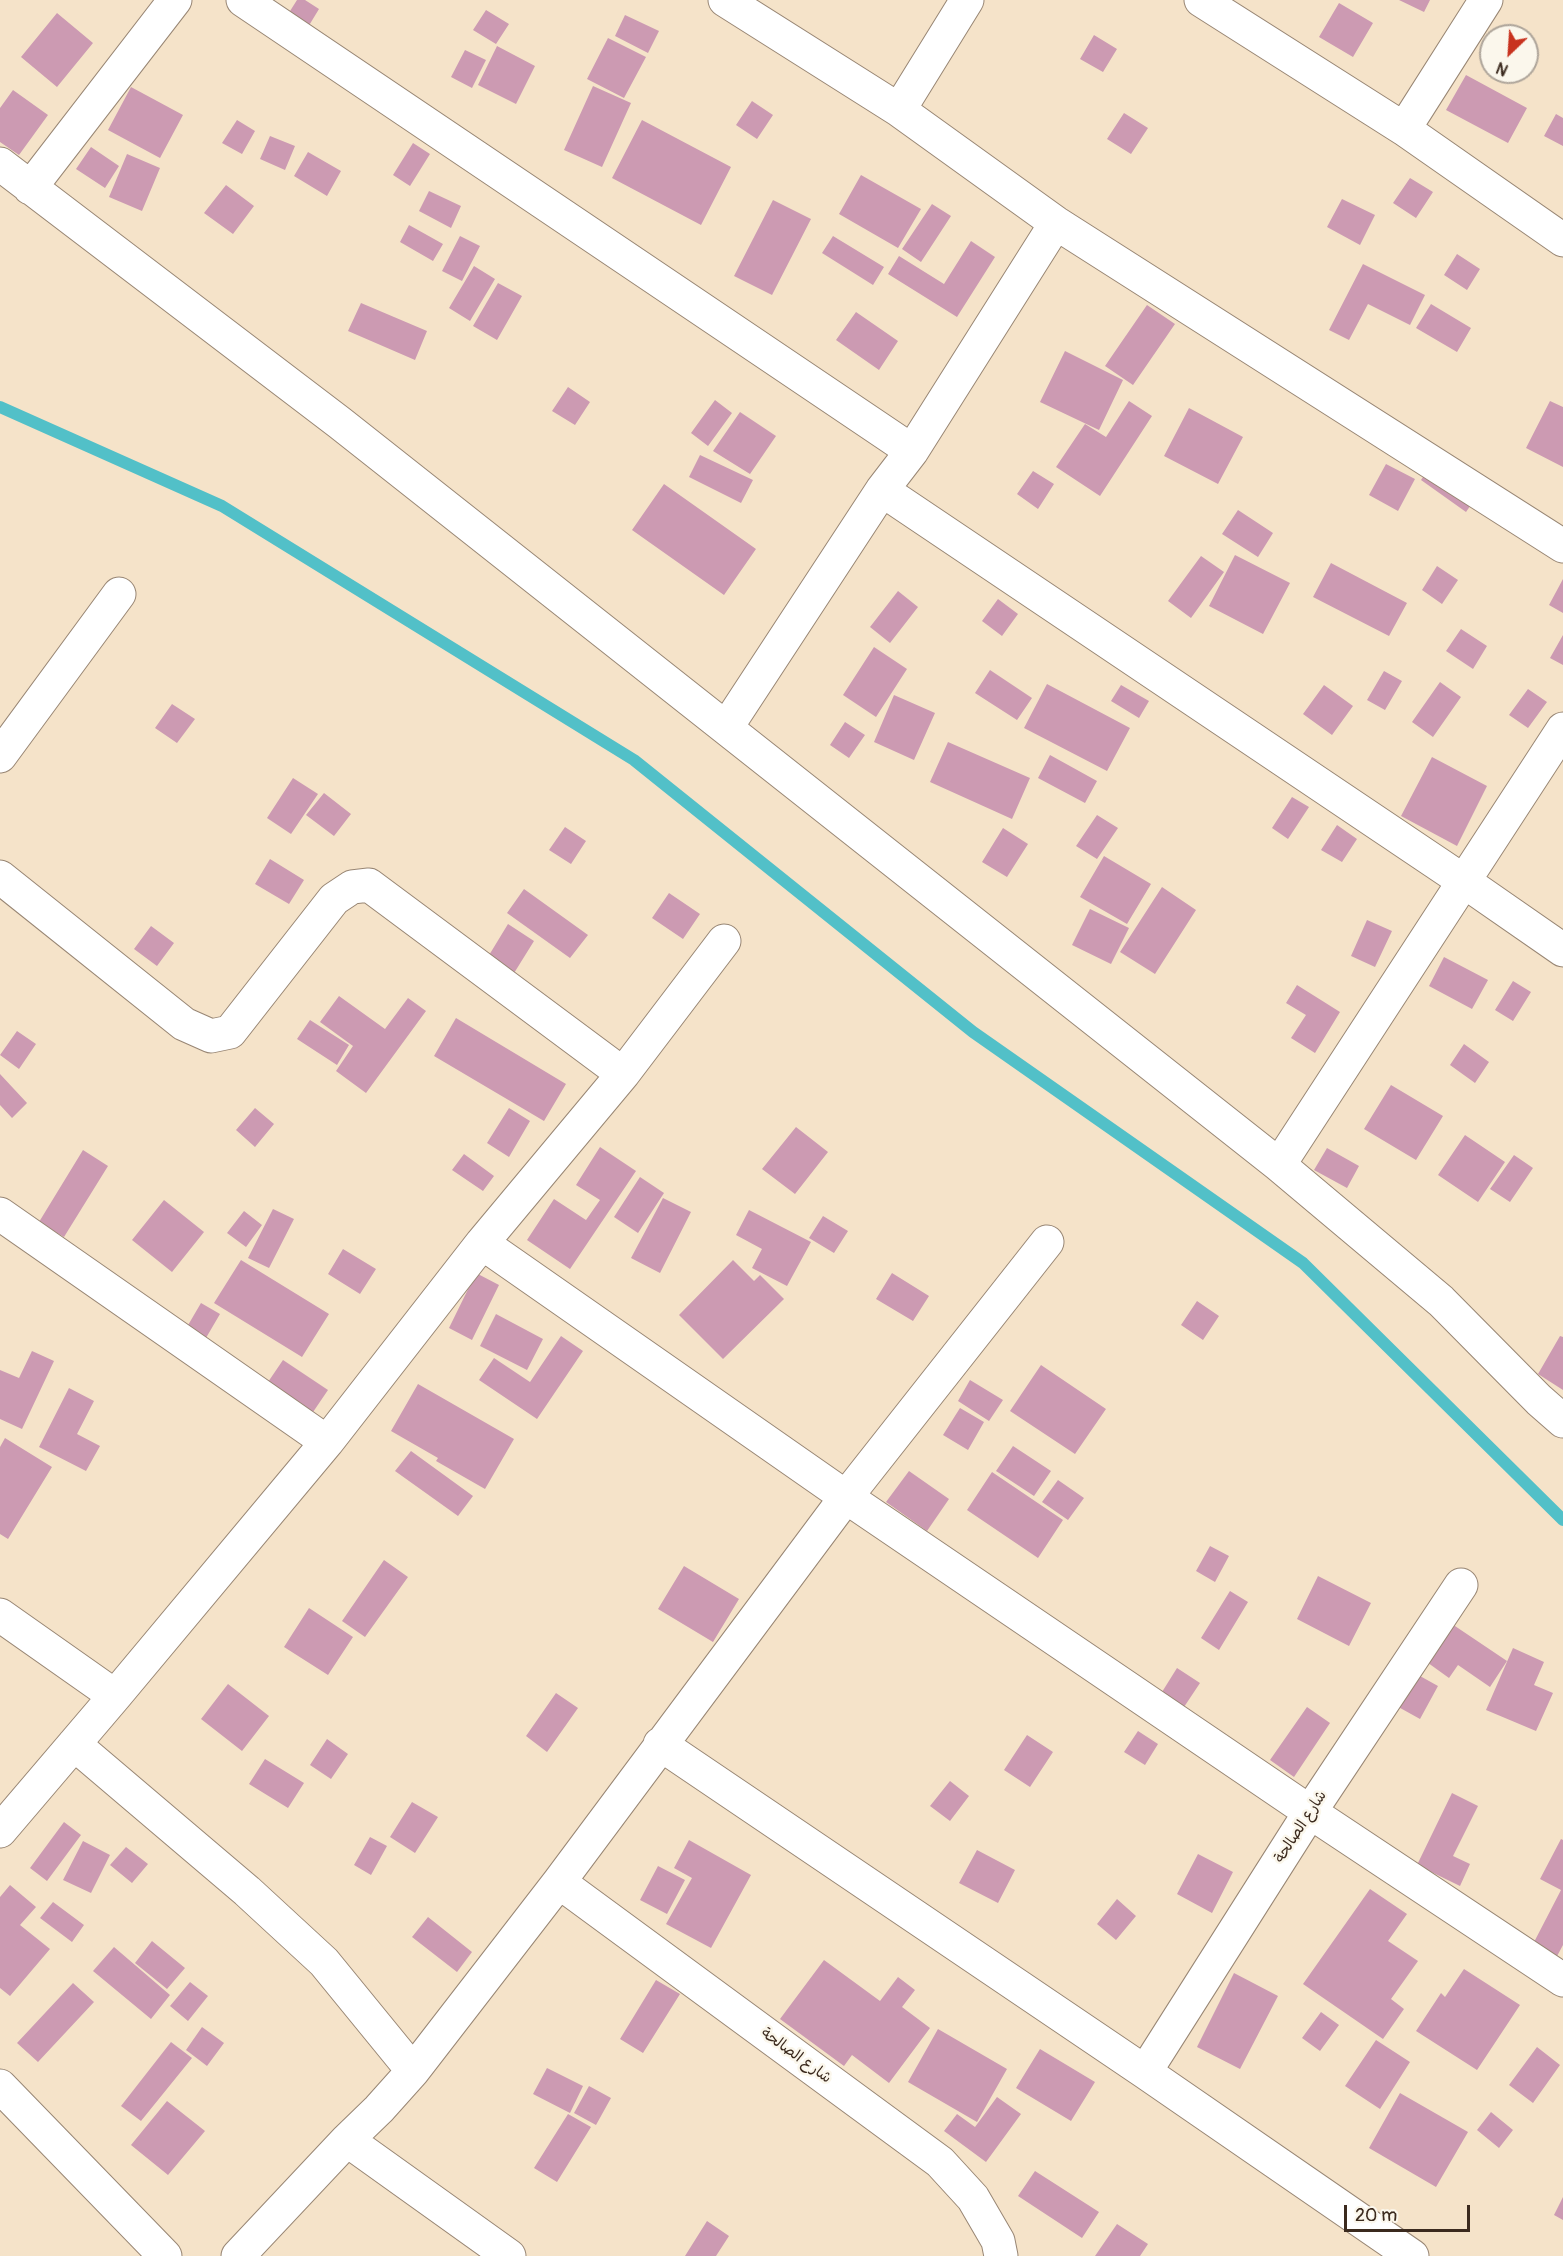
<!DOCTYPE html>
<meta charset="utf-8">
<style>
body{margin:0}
#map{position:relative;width:1563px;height:2256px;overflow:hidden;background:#f5e3c9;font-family:Pangolin,sans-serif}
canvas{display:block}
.north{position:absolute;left:1479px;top:24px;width:60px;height:60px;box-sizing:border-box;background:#fbf7ec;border:2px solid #aea59a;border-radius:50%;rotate:205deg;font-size:16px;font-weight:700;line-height:24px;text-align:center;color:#3b2a1e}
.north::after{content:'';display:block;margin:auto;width:21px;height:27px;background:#c8321e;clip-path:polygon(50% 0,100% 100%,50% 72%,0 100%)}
.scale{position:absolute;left:1344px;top:2205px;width:126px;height:27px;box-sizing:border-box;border:3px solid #3b2a1e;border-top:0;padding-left:8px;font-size:18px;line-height:21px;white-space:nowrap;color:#3b2a1e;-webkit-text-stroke:4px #fbf7ec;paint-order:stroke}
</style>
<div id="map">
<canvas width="1563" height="2256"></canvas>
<div class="north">N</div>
<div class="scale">20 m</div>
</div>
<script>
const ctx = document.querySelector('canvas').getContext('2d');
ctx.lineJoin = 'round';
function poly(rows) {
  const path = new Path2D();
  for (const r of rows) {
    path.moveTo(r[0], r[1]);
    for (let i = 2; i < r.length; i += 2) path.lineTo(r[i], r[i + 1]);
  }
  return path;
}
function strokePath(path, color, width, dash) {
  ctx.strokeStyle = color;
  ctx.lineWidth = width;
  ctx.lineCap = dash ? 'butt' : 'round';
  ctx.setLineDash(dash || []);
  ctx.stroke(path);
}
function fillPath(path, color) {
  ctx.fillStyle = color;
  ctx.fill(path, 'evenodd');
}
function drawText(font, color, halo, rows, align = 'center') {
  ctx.font = font + ' Pangolin,"Playpen Sans Arabic",sans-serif';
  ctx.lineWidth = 5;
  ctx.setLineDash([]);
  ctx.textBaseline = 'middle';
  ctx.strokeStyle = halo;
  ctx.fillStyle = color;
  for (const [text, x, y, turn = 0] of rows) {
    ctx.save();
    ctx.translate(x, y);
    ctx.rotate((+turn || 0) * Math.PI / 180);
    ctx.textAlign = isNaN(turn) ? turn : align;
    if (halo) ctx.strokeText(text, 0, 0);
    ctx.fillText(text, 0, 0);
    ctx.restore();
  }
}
strokePath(poly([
 [0,407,222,506,634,760,973,1032,1303,1263,1563,1520]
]), '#52c0c8', 12);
fillPath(poly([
 [297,0,305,0,319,9,305,32,285,19],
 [1399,0,1430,0,1424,12],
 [1339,3,1373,23,1353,57,1319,37],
 [486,10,509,24,496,44,473,30],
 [57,13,93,43,57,87,21,57],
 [625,15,659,31,648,53,615,36],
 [1094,35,1117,49,1103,72,1080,59],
 [608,38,646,57,624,98,587,79],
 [497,46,535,66,516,104,478,85],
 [465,50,486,60,472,88,451,77],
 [1466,75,1527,108,1508,143,1446,110],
 [593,86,631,103,602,167,564,150],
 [131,87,183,115,160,158,108,130],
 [13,90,48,115,19,155,0,142,0,108],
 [752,101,773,115,757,139,736,125],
 [1124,113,1148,128,1131,154,1107,139],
 [1556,114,1563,118,1563,146,1544,136],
 [237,120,255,131,242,154,222,143],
 [642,120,731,167,701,225,612,178],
 [270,136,295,146,285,170,260,159],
 [413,143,430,154,410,186,393,175],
 [91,147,119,166,105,188,76,169],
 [308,152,341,171,327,196,294,176],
 [127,154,160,168,142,211,109,197],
 [861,175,921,209,898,248,839,214],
 [1410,178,1433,192,1416,218,1393,203],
 [226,185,254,206,233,234,204,213],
 [429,191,461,206,451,228,419,211],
 [1342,199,1375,215,1360,245,1327,227],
 [773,200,811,219,772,295,734,276],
 [932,204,951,216,921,262,902,249],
 [409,225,443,244,433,261,400,242],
 [460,236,480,246,462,281,442,271],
 [833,236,884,267,873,285,822,253],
 [971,241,995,257,957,317,888,274,899,256,944,284],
 [1457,254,1480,269,1467,290,1444,275],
 [1363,264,1425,295,1410,325,1368,304,1349,340,1329,330],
 [474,266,495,279,470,321,449,308],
 [498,283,522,296,497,340,473,326],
 [361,303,427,331,415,360,348,331],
 [1431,304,1471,328,1457,352,1416,328],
 [1147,305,1175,324,1133,385,1105,366],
 [856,312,898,341,879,370,836,340],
 [1065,351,1123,380,1099,430,1040,402],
 [568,387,590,402,575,425,552,411],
 [715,400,732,413,708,446,691,433],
 [1129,401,1152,416,1100,496,1056,467,1085,424,1106,437],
 [1550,401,1563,407,1563,467,1526,448],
 [1189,408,1243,437,1218,484,1164,456],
 [740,412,776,436,750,474,713,451],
 [700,455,753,480,741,503,689,477],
 [1386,464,1415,479,1398,511,1369,495],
 [1432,464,1477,496,1466,512,1421,480],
 [1033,471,1054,484,1038,509,1017,494],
 [664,484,756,549,724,595,632,530],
 [1238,510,1273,533,1258,557,1222,534],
 [1235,555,1290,583,1263,634,1209,606],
 [1201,556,1224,572,1191,618,1168,601],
 [1331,563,1407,603,1389,636,1313,597],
 [1437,566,1458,580,1442,604,1422,590],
 [1563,579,1563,613,1549,605],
 [898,591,918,607,890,643,870,627],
 [998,599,1018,614,1002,636,982,621],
 [1461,629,1487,646,1473,669,1446,651],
 [1563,635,1563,665,1550,658],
 [874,647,907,669,876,717,843,695],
 [990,670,1032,698,1017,720,975,693],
 [1384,671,1402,681,1385,710,1367,700],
 [1440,682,1461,697,1433,737,1412,722],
 [1047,684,1130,728,1107,771,1024,728],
 [1121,685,1149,701,1139,718,1111,701],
 [1324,685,1353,706,1332,735,1303,714],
 [1528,689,1547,702,1528,728,1509,715],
 [894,695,935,713,914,760,874,742],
 [172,704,195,719,177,743,155,728],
 [845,722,865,735,849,758,830,745],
 [948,742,1030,778,1012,819,930,782],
 [1050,755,1097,781,1085,803,1038,778],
 [1432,757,1487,786,1457,846,1401,816],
 [293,778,318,794,291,834,267,818],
 [324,793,351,814,334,836,306,815],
 [1292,797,1309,807,1288,839,1272,828],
 [1097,815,1118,828,1097,859,1076,846],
 [1337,825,1357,839,1342,862,1321,850],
 [565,827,586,841,571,864,549,850],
 [1003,828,1028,844,1007,877,982,862],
 [1104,856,1151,884,1127,924,1080,897],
 [270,859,304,880,289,904,255,884],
 [1162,887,1196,910,1155,974,1120,952],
 [524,889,588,935,570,958,507,913],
 [669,893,700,914,683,939,652,918],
 [1090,909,1129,928,1111,964,1072,945],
 [1367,920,1392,931,1375,967,1351,956],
 [508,924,534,941,506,986,480,970],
 [151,926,174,943,157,966,134,949],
 [1444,957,1488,980,1472,1009,1429,986],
 [1513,981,1531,992,1513,1021,1495,1010],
 [1297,985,1340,1012,1315,1053,1291,1038,1306,1015,1286,1003],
 [339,996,385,1029,408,998,426,1011,366,1093,336,1071,353,1046,320,1022],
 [456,1018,566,1084,544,1121,434,1056],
 [310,1020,349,1045,337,1065,297,1039],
 [17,1031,36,1044,19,1069,0,1055],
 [1464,1044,1489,1062,1475,1083,1450,1065],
 [0,1074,27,1103,12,1118,0,1105],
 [1391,1085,1443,1116,1416,1160,1364,1129],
 [255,1108,274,1124,255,1147,236,1130],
 [509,1108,530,1121,509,1157,487,1143],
 [796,1127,828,1152,795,1194,762,1169],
 [1465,1135,1505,1162,1478,1202,1438,1175],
 [600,1147,636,1171,570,1269,527,1240,554,1199,586,1220,600,1200,576,1185],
 [1327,1148,1359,1166,1347,1188,1314,1170],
 [83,1150,108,1166,64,1237,39,1222],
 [464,1154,494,1176,483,1191,452,1170],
 [1514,1155,1533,1168,1510,1202,1490,1189],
 [640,1177,664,1193,638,1233,614,1217],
 [663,1198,691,1212,660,1273,631,1258],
 [164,1200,204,1232,172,1272,132,1240],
 [273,1209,294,1219,269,1268,248,1258],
 [749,1210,811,1242,787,1286,752,1268,762,1249,736,1235],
 [244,1211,262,1225,246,1247,227,1233],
 [823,1216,848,1231,834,1253,809,1238],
 [343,1249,376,1269,360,1294,328,1274],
 [241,1260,329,1314,302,1357,214,1303],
 [733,1260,754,1281,760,1275,784,1299,723,1359,679,1315],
 [476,1273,499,1285,472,1340,449,1328],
 [892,1273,929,1296,913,1321,876,1299],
 [1197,1301,1219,1316,1203,1340,1181,1325],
 [201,1303,220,1314,203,1343,184,1332],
 [496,1314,543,1339,527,1370,480,1346],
 [561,1336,583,1351,537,1419,479,1380,494,1358,530,1382],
 [1560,1336,1563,1337,1563,1390,1538,1374],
 [32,1351,54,1361,22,1429,0,1419,0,1370,19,1378],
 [283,1360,328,1390,311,1415,266,1385],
 [1041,1365,1106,1409,1075,1454,1010,1411],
 [970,1380,1003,1400,989,1421,958,1401],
 [418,1384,514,1439,485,1489,436,1461,438,1458,391,1431],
 [69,1388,94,1401,77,1434,100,1446,86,1471,39,1447],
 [960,1408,984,1422,968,1450,943,1435],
 [5,1438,52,1467,8,1539,0,1534,0,1447],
 [1013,1446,1051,1471,1034,1496,996,1471],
 [411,1451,473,1496,458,1516,395,1471],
 [909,1471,949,1499,927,1531,886,1502],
 [992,1472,1063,1520,1038,1558,967,1510],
 [1058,1480,1084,1498,1068,1520,1042,1502],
 [1210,1546,1229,1556,1215,1582,1196,1571],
 [384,1560,408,1577,365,1637,342,1621],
 [684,1566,739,1599,713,1642,658,1609],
 [1318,1576,1371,1603,1349,1646,1297,1619],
 [1230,1591,1248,1602,1219,1650,1201,1638],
 [309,1608,353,1637,328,1675,284,1647],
 [1449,1622,1507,1661,1490,1687,1458,1665,1449,1678,1424,1660],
 [1513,1648,1544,1662,1534,1685,1553,1693,1536,1731,1486,1710],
 [1177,1668,1200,1683,1184,1707,1162,1692],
 [1411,1671,1438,1686,1420,1719,1393,1704],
 [228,1684,269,1716,242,1751,201,1719],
 [556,1693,578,1708,547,1752,526,1736],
 [1307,1707,1330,1723,1294,1777,1270,1760],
 [1138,1731,1158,1744,1145,1765,1124,1752],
 [1027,1735,1053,1752,1030,1787,1004,1770],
 [327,1739,348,1754,331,1779,310,1765],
 [265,1759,304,1783,288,1808,249,1784],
 [950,1781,969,1796,950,1821,930,1806],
 [1452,1793,1478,1806,1453,1856,1470,1864,1460,1886,1417,1865],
 [412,1802,438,1817,415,1853,390,1837],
 [64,1822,81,1835,47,1881,30,1868],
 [370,1837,387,1846,371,1875,354,1865],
 [1561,1839,1563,1840,1563,1945,1556,1958,1532,1946,1561,1890,1540,1879],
 [689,1840,751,1875,711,1948,666,1924,692,1878,674,1868],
 [83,1841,110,1855,91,1893,63,1880],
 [126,1847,148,1864,132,1883,110,1865],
 [977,1850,1015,1870,998,1903,959,1883],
 [1198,1854,1233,1872,1212,1913,1177,1894],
 [658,1866,685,1880,667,1914,640,1900],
 [10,1885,36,1907,20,1925,50,1949,10,1996,0,1988,0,1897],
 [1370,1889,1407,1914,1388,1941,1418,1961,1391,1999,1404,2009,1383,2039,1303,1984],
 [1117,1899,1136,1916,1116,1940,1097,1924],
 [53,1902,84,1925,72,1942,40,1918],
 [428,1917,472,1952,457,1972,412,1937],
 [152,1941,185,1968,167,1989,135,1963],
 [114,1947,170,1995,151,2019,93,1971],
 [824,1960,880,2001,898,1977,915,1990,902,2007,930,2028,889,2083,852,2055,844,2066,780,2019],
 [1464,1969,1520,2005,1477,2070,1416,2031,1441,1993,1445,1997],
 [1234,1973,1278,1996,1240,2069,1197,2047],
 [656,1980,680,1994,643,2053,620,2039],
 [190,1982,208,1996,188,2021,170,2006],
 [73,1983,94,2002,38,2062,17,2043],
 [1321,2012,1339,2025,1320,2051,1302,2038],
 [202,2027,224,2043,207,2066,186,2050],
 [938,2029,1007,2069,977,2122,908,2082],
 [1376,2040,1410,2062,1380,2109,1345,2086],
 [171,2042,192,2058,141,2121,121,2106],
 [1537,2047,1560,2065,1533,2103,1509,2085],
 [1040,2049,1095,2082,1071,2121,1016,2088],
 [547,2068,583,2086,570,2113,533,2094],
 [589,2086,611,2098,596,2125,574,2113],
 [1400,2093,1468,2132,1436,2187,1369,2148],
 [997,2097,1021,2114,986,2162,944,2131,957,2114,975,2127],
 [167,2101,205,2131,168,2175,131,2145],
 [1491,2112,1513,2130,1499,2148,1477,2130],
 [568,2114,591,2127,557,2182,534,2168],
 [1035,2171,1099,2212,1082,2238,1018,2196],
 [1563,2197,1563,2220,1554,2215],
 [707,2221,729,2236,716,2256,685,2256],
 [1117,2224,1148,2244,1140,2256,1095,2256]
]), '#cc9ab2');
const minor = poly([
 [243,0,912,451],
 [725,0,899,110,1056,223,1563,546],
 [1201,0,1404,129,1563,240],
 [899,110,967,0],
 [1404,129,1486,0],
 [0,164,340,423,1279,1165,1441,1301,1539,1400,1563,1421],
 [30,188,175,0],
 [882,490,1465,882,1563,950],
 [726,728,882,490,912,451,1056,223],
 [0,756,119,594],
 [0,877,184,1024,211,1036,230,1032,334,899,352,887,369,885,623,1074],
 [1279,1165,1563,729],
 [0,1214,327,1442],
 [482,1243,846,1497,1310,1812,1563,1980],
 [0,1615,115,1696],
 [74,1744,247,1891,324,1962,413,2071],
 [660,1744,1145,2072,1412,2256],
 [0,1831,115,1696,327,1442,482,1243,623,1074,724,941],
 [559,1882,940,2162,973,2198,998,2241,1001,2256],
 [1145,2072,1310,1812,1461,1585],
 [0,2086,165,2256],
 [347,2140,509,2256],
 [238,2256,347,2140,379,2109,413,2071,559,1882,846,1497,1047,1242]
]);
strokePath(minor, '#988674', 35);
strokePath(minor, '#fff', 33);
drawText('15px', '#3b2a1e', '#fbf7ec', [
 ["شارع الصالحة",1301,1827,-57],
 ["شارع الصالحة",796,2056,36]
]);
</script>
